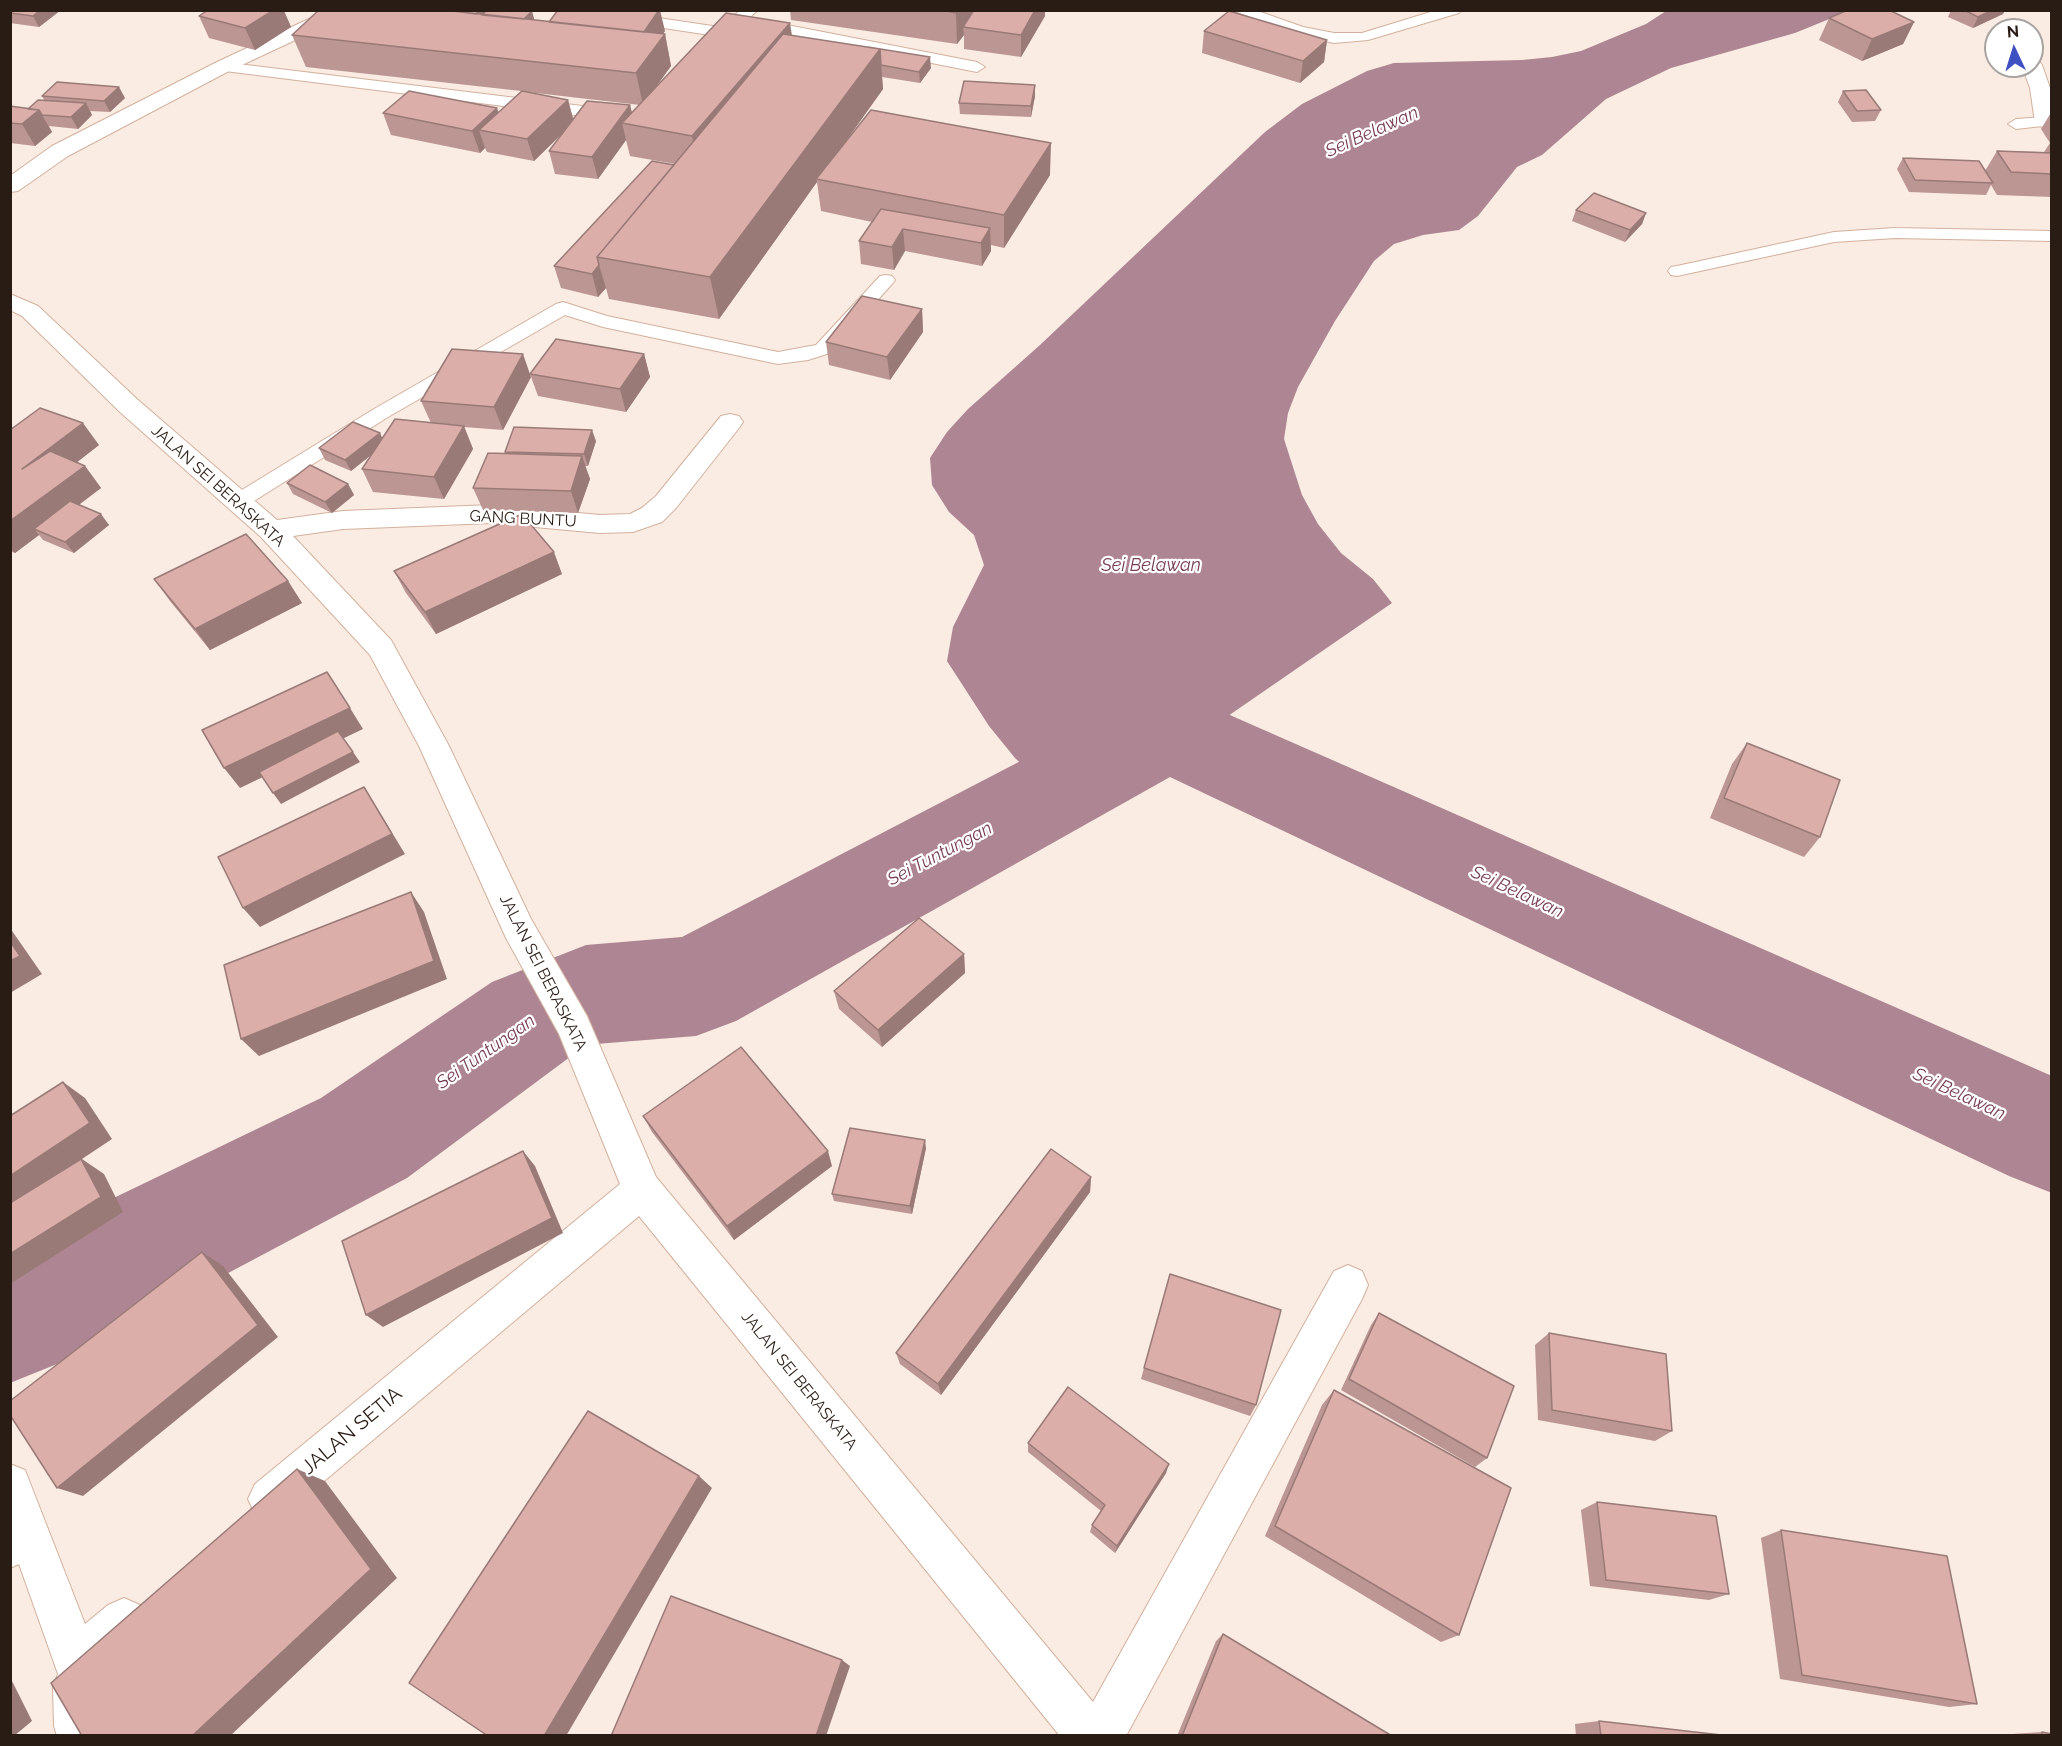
<!DOCTYPE html>
<style>
body{margin:0}
#map{position:relative;width:2062px;height:1746px;overflow:hidden;background:#faebe3;font-family:Raleway,sans-serif}
canvas{display:block}
.frame{position:absolute;inset:0;border:12px solid #291c15;pointer-events:none}
.north{position:absolute;left:1984px;top:18px;width:60px;height:60px;box-sizing:border-box;background:#fff;border:2px solid #a9a4a1;border-radius:50%;rotate:356deg;font-size:16px;font-weight:700;line-height:24px;text-align:center;color:#291c15}
.north::after{content:'';display:block;margin:auto;width:21px;height:27px;background:#3f50c3;clip-path:polygon(50% 0,100% 100%,50% 72%,0 100%)}
</style>
<div id="map">
<canvas width="2062" height="1746"></canvas>
<div class="frame"></div>
<div class="north">N</div>
</div>
<script>
const ctx = document.querySelector('canvas').getContext('2d');
ctx.lineJoin = 'round';
function fillPath(path, color) {
  ctx.fillStyle = color;
  ctx.fill(path, 'evenodd');
}
function poly(rows) {
  const path = new Path2D();
  for (const r of rows) {
    path.moveTo(r[0], r[1]);
    for (let i = 2; i < r.length; i += 2) path.lineTo(r[i], r[i + 1]);
  }
  return path;
}
function strokePath(path, color, width, dash) {
  ctx.strokeStyle = color;
  ctx.lineWidth = width;
  ctx.lineCap = dash ? 'butt' : 'round';
  ctx.setLineDash(dash || []);
  ctx.stroke(path);
}
function drawText(font, color, halo, rows, align = 'center') {
  ctx.font = font + ' Raleway,sans-serif';
  ctx.lineWidth = 4.5;
  ctx.setLineDash([]);
  ctx.textBaseline = 'middle';
  ctx.strokeStyle = halo;
  ctx.fillStyle = color;
  for (const [text, x, y, turn = 0] of rows) {
    ctx.save();
    ctx.translate(x, y);
    ctx.rotate((+turn || 0) * Math.PI / 180);
    ctx.textAlign = isNaN(turn) ? turn : align;
    if (halo) ctx.strokeText(text, 0, 0);
    ctx.fillText(text, 0, 0);
    ctx.restore();
  }
}
fillPath(poly([
 [1666,11,1849,11,1795,33,1671,68,1606,99,1542,155,1517,167,1478,216,1459,230,1423,235,1394,244,1374,261,1335,321,1298,387,1288,413,1284,439,1302,495,1318,524,1341,553,1373,579,1392,603,1093,809,1047,788,1015,758,989,726,947,661,953,627,984,565,974,535,949,512,932,485,930,458,947,432,968,409,1040,345,1265,132,1302,104,1367,71,1394,63,1522,60,1552,57,1581,51,1646,24]
]), '#ae8693');
fillPath(poly([
 [1122,582,1155,592,1169,616,1207,705,2052,1076,2052,1193,2009,1176,1170,777,736,1021,696,1036,596,1044,574,1054,407,1178,57,1364,10,1383,10,1248,321,1098,492,982,586,945,682,937,1111,714,1075,616,1089,592,1122,582]
]), '#ae8693');
const lane = poly([
 [564,10,605,10,719,27,741,10,758,10,741,25,765,22,782,24,977,62,985,67,977,72,765,30,727,36,717,40,712,39,710,35,571,14,564,10],
 [1232,10,1255,10,1303,27,1334,33,1362,33,1437,10,1461,10,1459,13,1368,40,1334,43,1294,34,1232,10],
 [222,62,615,110,623,115,615,120,217,70,214,67,217,64,222,62],
 [2045,117,2052,120,2051,125,2016,129,2008,124,2016,119,2045,117],
 [1895,228,2052,231,2052,241,1895,238,1834,242,1677,276,1671,275,1668,271,1671,267,1677,266,1834,232,1895,228],
 [886,275,892,276,895,280,892,284,830,353,808,360,778,364,603,327,565,315,388,417,246,506,239,508,232,506,229,501,232,496,374,409,556,304,563,302,607,316,778,352,816,345,880,276,886,275]
]);
const street = poly([
 [328,10,353,10,351,14,229,71,68,156,18,191,10,192,10,176,52,146,215,63,328,10],
 [2032,59,2039,61,2042,65,2050,88,2052,128,2038,126,2035,122,2030,88,2022,66,2032,66,2032,59],
 [10,294,38,306,138,400,277,520,343,511,491,505,600,515,630,514,642,508,656,496,721,416,730,414,739,416,743,422,739,428,676,508,662,522,633,532,600,533,491,523,343,529,293,536,391,640,449,746,531,919,587,1016,656,1177,1093,1702,1334,1271,1348,1265,1362,1271,1368,1285,1362,1299,1126,1736,1060,1736,639,1216,285,1514,270,1521,255,1514,248,1499,255,1484,620,1184,559,1034,506,938,419,746,370,655,261,537,120,412,22,316,10,310,10,294],
 [10,1464,25,1470,85,1624,108,1605,124,1598,140,1605,147,1621,140,1637,94,1675,99,1687,100,1726,104,1736,57,1736,54,1726,53,1687,58,1674,19,1564,10,1568,10,1464]
]);
strokePath(lane, '#d3b19d', 2);
strokePath(street, '#d3b19d', 2);
fillPath(lane, '#fff');
fillPath(street, '#fff');
fillPath(poly([
 [10,10,61,10,39,27,10,23],
 [790,10,1045,10,1045,16,1021,57,964,49,964,35,957,44,791,20],
 [1951,10,2005,10,2003,14,1973,28,1948,17],
 [284,11,291,27,255,50,209,38,199,16],
 [1829,18,1914,22,1903,44,1862,61,1819,40],
 [534,20,665,31,662,34,665,34,671,66,654,89,792,36,931,68,920,83,882,77,883,89,848,138,1050,175,1004,248,991,245,991,251,982,266,905,251,894,270,861,264,859,241,872,222,821,211,817,182,719,319,609,299,606,288,598,297,561,288,554,266,675,164,630,156,626,140,598,179,555,174,549,151,563,133,534,161,487,152,485,148,480,153,391,135,383,113,499,112,521,91,306,67,292,35],
 [527,92,640,105,632,113,630,105,573,119,568,100],
 [1204,31,1327,40,1324,62,1300,83,1202,53],
 [1035,85,1035,96,1031,117,960,114,959,103],
 [1843,91,1881,110,1875,121,1852,122,1838,102],
 [42,96,125,98,110,112,90,111,92,115,78,129,49,126,52,132,35,146,10,143,10,106,28,109,44,100],
 [2052,111,2052,197,1997,195,1991,185,1986,195,1909,192,1897,169,1903,158,1985,171,1997,151,2044,152,2050,143,2041,129],
 [1576,210,1646,213,1642,224,1625,242,1572,221],
 [922,309,923,332,890,380,829,365,826,342],
 [644,354,650,377,626,412,538,396,530,374],
 [531,377,503,430,464,427,473,449,444,499,373,492,362,469,371,455,351,471,325,460,319,448,380,433,382,439,431,423,421,401],
 [10,430,99,445,77,462,85,466,101,488,79,505,109,525,74,553,43,540,39,535,15,553,10,551],
 [596,441,588,466,585,466,590,479,578,513,483,510,473,488,505,453,505,452],
 [287,483,348,484,354,495,332,513,293,494],
 [394,571,562,574,436,634,406,593],
 [154,579,288,581,302,603,210,650,170,601],
 [1747,743,1820,837,1804,857,1710,818,1732,764],
 [964,954,965,973,882,1047,839,1009,834,991],
 [643,1116,832,1166,734,1240,652,1132],
 [926,1148,912,1214,834,1201,832,1194],
 [1091,1177,1090,1192,941,1395,900,1364,896,1353],
 [1379,1313,1487,1458,1475,1467,1341,1390,1371,1325],
 [1549,1333,1672,1431,1655,1441,1538,1420,1535,1345],
 [1144,1368,1256,1405,1250,1416,1141,1379],
 [1334,1390,1459,1635,1441,1642,1265,1536,1322,1405],
 [1028,1443,1166,1473,1115,1553,1090,1532,1092,1525,1101,1511,1028,1452],
 [1597,1502,1729,1594,1709,1600,1590,1586,1581,1510],
 [1781,1530,1977,1704,1949,1707,1780,1679,1761,1538],
 [1223,1634,1392,1736,1177,1736,1216,1641],
 [1599,1721,1730,1736,1576,1736,1575,1724],
 [2042,1732,2052,1736,2012,1736,2012,1734]
]), '#bc9692');
fillPath(poly([
 [40,10,61,10,39,27,33,16],
 [270,10,286,10,284,11,291,27,255,50,245,28],
 [479,10,492,10,462,29],
 [659,10,660,10,665,31,645,59,641,37],
 [957,10,980,10,963,27,964,35,957,44,956,13],
 [1035,10,1045,10,1045,16,1021,57,1021,35],
 [1992,10,2005,10,2003,14,1973,28,1978,17],
 [532,11,535,22,516,27],
 [1914,22,1903,44,1862,61,1872,39],
 [790,23,795,55,698,168,692,136],
 [665,34,671,66,643,105,636,73],
 [1327,40,1324,62,1300,83,1303,61],
 [880,49,883,89,819,179,816,179,817,182,719,319,710,277],
 [930,57,931,68,920,83,919,72],
 [1035,85,1035,96,1031,117,1031,106],
 [119,87,125,98,110,112,104,101],
 [568,100,574,122,534,161,527,139],
 [86,103,92,115,78,129,71,117],
 [630,105,635,126,622,123,626,140,598,179,592,157],
 [497,108,504,130,479,130,485,148,480,153,472,131],
 [39,110,52,132,35,146,22,124],
 [1051,143,1050,175,1004,248,1004,215],
 [1646,213,1642,224,1625,242,1630,230],
 [990,228,991,251,982,266,981,243],
 [903,229,905,251,894,270,892,247],
 [599,265,606,288,598,297,592,274],
 [922,309,923,332,890,380,887,357],
 [523,354,531,377,503,430,494,407],
 [644,354,650,377,626,412,620,389],
 [83,423,99,445,39,492,22,469],
 [464,426,473,449,444,499,434,477],
 [592,430,596,441,588,466,584,454],
 [380,433,385,444,351,471,345,460],
 [582,456,590,479,578,513,571,491],
 [85,466,101,488,42,532,34,529,39,535,15,553,10,548,10,521],
 [348,484,354,495,332,513,325,502],
 [101,514,109,525,74,553,65,542],
 [554,552,562,574,436,634,425,612],
 [288,581,302,603,210,650,195,629],
 [350,708,363,729,240,788,224,768],
 [353,752,360,762,281,804,273,793],
 [364,787,377,808,405,854,260,927,243,908],
 [411,892,424,912,447,979,259,1056,241,1039],
 [10,928,42,974,10,993],
 [964,954,965,973,882,1047,878,1030],
 [63,1082,85,1098,112,1139,82,1159,104,1174,123,1212,10,1284,10,1176],
 [925,1140,926,1148,912,1214,910,1206],
 [523,1151,535,1166,563,1233,383,1327,366,1315],
 [828,1151,832,1166,734,1240,727,1226],
 [1091,1177,1090,1192,941,1395,938,1384],
 [202,1252,223,1266,278,1337,83,1496,57,1488],
 [1169,1464,1166,1473,1115,1553,1117,1546],
 [297,1469,325,1481,397,1578,230,1736,192,1736],
 [699,1476,712,1488,566,1736,544,1736],
 [842,1660,850,1666,826,1736,816,1736],
 [10,1677,32,1721,14,1736,10,1736]
]), '#997a77');
const building = poly([
 [10,10,40,10,33,16,10,13,10,10],
 [208,10,274,10,245,28,199,16,208,10],
 [319,10,443,10,665,34,636,73,292,35,319,10],
 [446,10,479,10,476,14,446,10],
 [487,10,526,10,532,11,524,19,482,15,487,10],
 [558,10,659,10,644,32,549,22,558,10],
 [941,10,957,10,956,13,941,10],
 [974,10,1035,10,1021,35,963,27,974,10],
 [1848,10,1889,10,1914,22,1872,39,1829,18,1848,10],
 [1964,10,1992,10,1978,17,1964,10],
 [1229,11,1327,40,1303,61,1204,31,1229,11],
 [726,13,790,23,692,136,622,123,726,13],
 [783,34,880,49,710,277,597,257,783,34],
 [868,47,930,57,919,72,881,65,880,49,868,47],
 [964,81,1035,85,1031,106,959,103,964,81],
 [57,82,119,87,104,101,42,96,57,82],
 [1866,90,1881,110,1857,111,1843,91,1866,90],
 [409,91,497,108,472,131,383,113,409,91],
 [522,91,568,100,527,139,479,130,522,91],
 [38,100,86,103,71,117,42,115,39,110,28,109,38,100],
 [587,101,630,105,592,157,549,151,587,101],
 [10,106,39,110,22,124,10,123,10,106],
 [871,110,1051,143,1004,215,816,179,871,110],
 [1997,151,2052,153,2052,174,2011,172,1997,151],
 [1903,158,1979,161,1993,183,1915,180,1903,158],
 [652,161,674,165,597,257,599,265,592,274,554,266,652,161],
 [1594,193,1646,213,1630,230,1576,210,1594,193],
 [881,209,990,228,981,243,903,229,892,247,859,241,881,209],
 [862,296,922,309,887,357,826,342,862,296],
 [556,339,644,354,620,389,530,374,556,339],
 [452,349,523,354,494,407,421,401,452,349],
 [40,408,83,423,22,469,50,451,85,466,10,521,10,430,40,408],
 [395,419,464,426,434,477,362,469,395,419],
 [353,422,380,433,345,460,319,448,353,422],
 [514,427,592,430,584,454,505,452,514,427],
 [488,453,582,456,571,491,473,488,488,453],
 [310,465,348,484,325,502,287,483,310,465],
 [70,501,101,514,65,542,34,529,70,501],
 [522,514,554,552,425,612,394,571,522,514],
 [246,534,288,581,195,629,154,579,246,534],
 [327,672,350,708,224,768,202,730,327,672],
 [338,731,353,752,273,793,259,772,338,731],
 [1747,743,1840,780,1820,837,1724,798,1747,743],
 [364,787,392,834,243,908,218,857,364,787],
 [411,892,434,961,241,1039,224,965,411,892],
 [919,918,964,954,878,1030,834,991,919,918],
 [10,941,20,956,10,961,10,941],
 [741,1047,828,1151,727,1226,643,1116,741,1047],
 [63,1082,90,1123,10,1176,10,1116,63,1082],
 [850,1128,925,1140,910,1206,832,1194,850,1128],
 [1051,1149,1091,1177,938,1384,896,1353,1051,1149],
 [523,1151,552,1218,366,1315,342,1241,523,1151],
 [81,1159,101,1197,10,1254,10,1203,81,1159],
 [202,1252,258,1325,57,1488,10,1415,10,1401,202,1252],
 [1170,1274,1281,1310,1256,1405,1144,1368,1170,1274],
 [1379,1313,1514,1386,1487,1458,1349,1379,1379,1313],
 [1549,1333,1666,1354,1672,1431,1552,1410,1549,1333],
 [1068,1387,1169,1464,1117,1546,1092,1525,1105,1505,1028,1443,1068,1387],
 [1334,1390,1511,1488,1459,1635,1275,1526,1334,1390],
 [588,1411,699,1476,544,1736,488,1736,409,1683,588,1411],
 [297,1469,371,1569,192,1736,82,1736,51,1683,297,1469],
 [1597,1502,1716,1516,1729,1594,1606,1580,1597,1502],
 [1781,1530,1947,1556,1977,1704,1802,1675,1781,1530],
 [671,1596,842,1660,816,1736,611,1736,671,1596],
 [1223,1634,1392,1736,1182,1736,1223,1634],
 [1599,1721,1730,1736,1601,1736,1599,1721],
 [2042,1732,2052,1734,2052,1736,2043,1736,2042,1732]
]);
fillPath(building, '#dbaeaa');
strokePath(building, '#997a77', 1.5);
drawText('16px', '#291c15', '#fff', [
 ["JALAN SEI BERASKATA",218,486,42],
 ["GANG BUNTU",523,519,3],
 ["JALAN SEI BERASKATA",543,973,63],
 ["JALAN SEI BERASKATA",799,1381,51]
]);
drawText('italic 18px', '#773f55', '#fff', [
 ["Sei Belawan",1372,132,-24],
 ["Sei Belawan",1151,566],
 ["Sei Tuntungan",940,854,-28],
 ["Sei Belawan",1517,892,25],
 ["Sei Tuntungan",486,1052,-35],
 ["Sei Belawan",1959,1094,25]
]);
drawText('20px', '#291c15', '#fff', [
 ["JALAN SETIA",352,1431,-40]
]);
</script>
